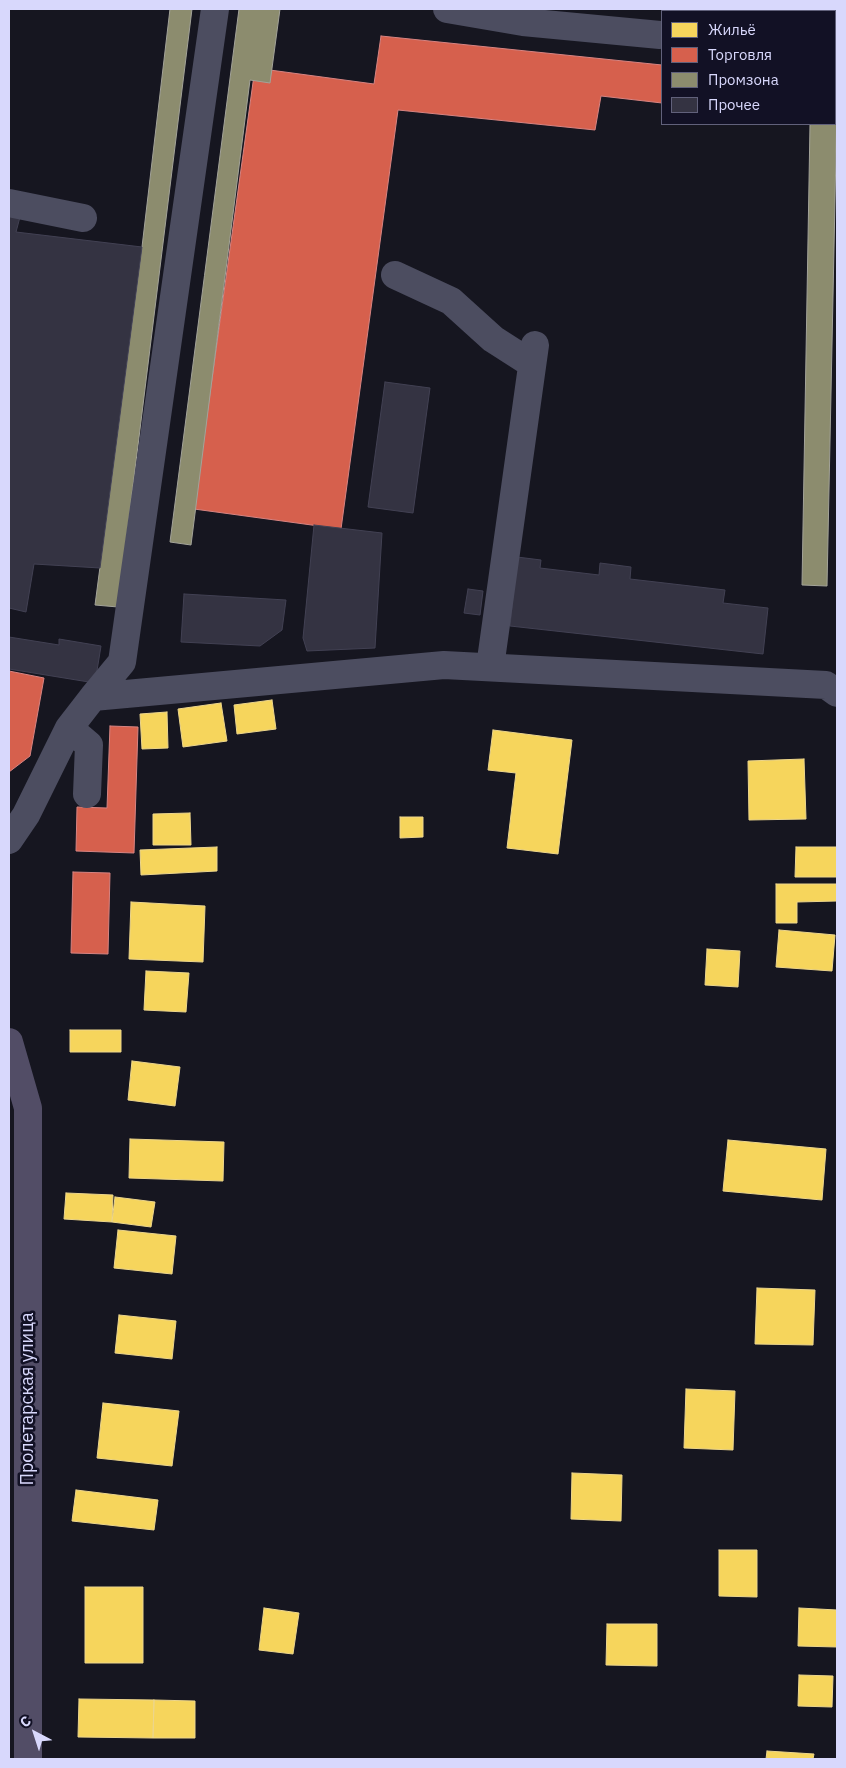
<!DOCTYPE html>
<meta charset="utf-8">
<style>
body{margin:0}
#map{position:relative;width:846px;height:1768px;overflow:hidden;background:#161620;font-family:"IBM Plex Sans",sans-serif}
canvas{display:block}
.frame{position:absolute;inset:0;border:10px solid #d8d8fc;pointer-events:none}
.legend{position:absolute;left:661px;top:10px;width:175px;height:115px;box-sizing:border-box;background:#121125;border:1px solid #61617b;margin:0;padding:6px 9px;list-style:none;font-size:15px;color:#d8d8fc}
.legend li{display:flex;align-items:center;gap:10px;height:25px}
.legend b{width:25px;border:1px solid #61617b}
.north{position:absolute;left:10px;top:1708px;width:50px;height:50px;-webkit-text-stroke:4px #121125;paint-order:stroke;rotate:320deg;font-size:14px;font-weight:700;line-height:20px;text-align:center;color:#d8d8fc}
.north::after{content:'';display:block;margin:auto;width:18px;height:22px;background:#d8d8fc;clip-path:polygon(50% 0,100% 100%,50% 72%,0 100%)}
</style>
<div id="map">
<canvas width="846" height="1768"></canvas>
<div class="frame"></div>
<ul class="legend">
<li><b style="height:14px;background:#f6d55c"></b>Жильё</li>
<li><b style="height:14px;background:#d6604d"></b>Торговля</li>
<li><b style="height:14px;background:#8c8c6e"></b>Промзона</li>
<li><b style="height:14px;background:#343342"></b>Прочее</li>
</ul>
<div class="north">С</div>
</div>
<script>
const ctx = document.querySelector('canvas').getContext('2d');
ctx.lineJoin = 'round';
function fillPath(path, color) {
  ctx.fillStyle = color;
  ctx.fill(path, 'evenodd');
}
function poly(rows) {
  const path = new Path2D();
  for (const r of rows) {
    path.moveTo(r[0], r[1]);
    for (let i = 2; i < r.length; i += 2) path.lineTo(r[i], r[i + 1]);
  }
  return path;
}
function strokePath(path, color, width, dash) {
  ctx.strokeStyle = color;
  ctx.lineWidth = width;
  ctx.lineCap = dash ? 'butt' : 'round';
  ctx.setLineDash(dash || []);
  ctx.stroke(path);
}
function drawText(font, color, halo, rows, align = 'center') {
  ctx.font = font + ' "IBM Plex Sans",sans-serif';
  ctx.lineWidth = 5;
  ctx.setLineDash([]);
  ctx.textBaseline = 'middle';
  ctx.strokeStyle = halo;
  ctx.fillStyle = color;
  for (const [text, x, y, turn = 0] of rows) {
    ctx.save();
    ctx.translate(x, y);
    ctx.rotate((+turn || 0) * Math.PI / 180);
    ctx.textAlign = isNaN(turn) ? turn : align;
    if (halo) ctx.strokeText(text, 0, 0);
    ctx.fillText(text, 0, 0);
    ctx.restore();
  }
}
const homes = poly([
 [272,700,276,729,237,734,234,705,272,700],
 [221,703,227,741,183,747,178,709,221,703],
 [167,712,168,748,142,749,140,714,167,712],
 [493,730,572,740,558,854,507,848,516,773,488,770,493,730],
 [804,759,806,819,749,820,748,761,804,759],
 [190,813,191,845,153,845,153,814,190,813],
 [400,817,423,817,423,837,400,838,400,817],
 [217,847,217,871,141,875,140,850,217,847],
 [796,847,837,847,837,877,795,877,796,847],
 [776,884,837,884,837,901,797,902,797,923,776,923,776,884],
 [131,902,205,906,203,962,129,959,131,902],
 [779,930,835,935,832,971,776,967,779,930],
 [707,949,740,951,738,987,705,985,707,949],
 [146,971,189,973,186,1012,144,1010,146,971],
 [70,1030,121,1030,121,1052,70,1052,70,1030],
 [132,1061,180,1067,175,1106,128,1100,132,1061],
 [130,1139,224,1142,223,1181,129,1178,130,1139],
 [728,1140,826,1149,822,1200,723,1191,728,1140],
 [66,1193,113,1195,112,1222,64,1219,66,1193],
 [115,1197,155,1202,151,1227,112,1222,115,1197],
 [118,1230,176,1236,172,1274,114,1268,118,1230],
 [757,1288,815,1290,813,1345,755,1344,757,1288],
 [119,1315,176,1321,172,1359,115,1353,119,1315],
 [686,1389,735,1391,733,1450,684,1448,686,1389],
 [103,1403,179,1411,172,1466,97,1458,103,1403],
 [572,1473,622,1475,621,1521,571,1519,572,1473],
 [76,1490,158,1500,154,1530,72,1521,76,1490],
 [719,1550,757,1550,757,1597,719,1596,719,1550],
 [85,1587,143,1587,143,1663,85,1663,85,1587],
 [264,1608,299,1613,293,1654,259,1650,264,1608],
 [799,1608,837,1610,837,1647,798,1646,799,1608],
 [607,1624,657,1624,657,1666,606,1665,607,1624],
 [799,1675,833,1676,832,1707,798,1706,799,1675],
 [79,1699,154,1700,153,1738,78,1737,79,1699],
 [154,1700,195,1701,195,1738,153,1738,154,1700],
 [767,1751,814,1754,813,1759,766,1759,767,1751]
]);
fillPath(homes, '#f6d55c');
strokePath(homes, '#edd68c', 1);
const shops = poly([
 [705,9,768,9,767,11,709,11,705,9],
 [789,9,809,9,809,11,789,11,789,9],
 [381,36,662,65,662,103,601,96,595,130,398,110,341,529,194,509,255,68,374,84,381,36],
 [9,671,44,678,30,756,9,772,9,671],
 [110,726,138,727,134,853,76,851,77,807,107,808,110,726],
 [73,872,110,873,108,954,71,953,73,872]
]);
fillPath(shops, '#d6604d');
strokePath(shops, '#d78482', 1);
const industry = poly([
 [170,9,192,9,118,607,95,605,142,247,170,9],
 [239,9,280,9,270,83,250,80,191,545,170,542,239,9],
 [812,9,837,9,837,103,827,586,802,585,810,124,835,124,835,11,812,11,812,9]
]);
fillPath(industry, '#8c8c6e');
strokePath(industry, '#a3a399', 1);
const building = poly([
 [9,216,20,217,16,232,142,247,100,568,34,564,26,612,9,608,9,216],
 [385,382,430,388,413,513,368,507,385,382],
 [314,525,382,533,375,648,307,651,303,638,314,525],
 [517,557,541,560,540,568,599,575,600,563,631,567,630,579,725,590,723,603,768,608,763,654,510,626,517,557],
 [468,589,483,591,480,615,464,613,468,589],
 [184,594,286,600,282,630,260,646,181,642,184,594],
 [9,637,59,645,59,639,101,646,95,683,9,669,9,637]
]);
fillPath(building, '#343342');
strokePath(building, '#424153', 1);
strokePath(poly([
 [447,9,523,22,660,35],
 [9,203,83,218],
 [395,275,451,301,493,339,532,364],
 [490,667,535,345],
 [93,697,122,662,215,9],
 [69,728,89,745,87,794],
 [9,840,26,815,69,728,93,697,444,665,826,685,837,693]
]), '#4c4d60', 28);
strokePath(poly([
 [9,1042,28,1108,28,1759]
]), '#524d66', 28);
drawText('18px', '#d8d8fc', '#121125', [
 ["Пролетарская улица",28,1399,-90]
]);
</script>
